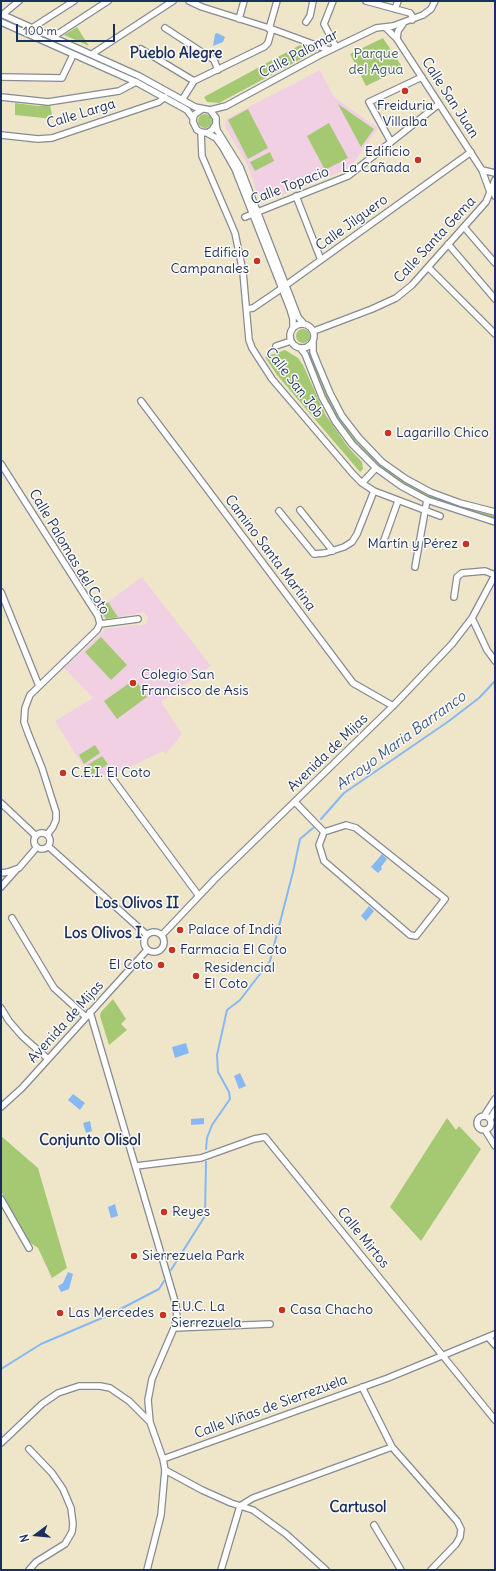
<!DOCTYPE html>
<meta charset="utf-8">
<style>
body{margin:0}
#map{position:relative;width:496px;height:1571px;overflow:hidden;background:#efe6ca;font-family:Delius,sans-serif}
canvas{display:block}
.frame{position:absolute;inset:0;border:2px solid #1b2f5e;pointer-events:none}
.north{position:absolute;left:16px;top:1515px;width:40px;height:40px;-webkit-text-stroke:3px #fdfcf7;paint-order:stroke;rotate:254deg;font-size:11px;font-weight:700;line-height:16px;text-align:center;color:#1b2f5e}
.north::after{content:'';display:block;margin:auto;width:14px;height:18px;background:#1b2f5e;clip-path:polygon(50% 0,100% 100%,50% 72%,0 100%)}
.scale{position:absolute;left:16px;top:24px;width:99px;height:18px;box-sizing:border-box;border:2px solid #1b2f5e;border-top:0;padding-left:5px;font-size:12px;line-height:14px;white-space:nowrap;color:#1b2f5e;-webkit-text-stroke:3px #fdfcf7;paint-order:stroke}
</style>
<div id="map">
<canvas width="496" height="1571"></canvas>
<div class="frame"></div>
<div class="north">N</div>
<div class="scale">100 m</div>
</div>
<script>
const ctx = document.querySelector('canvas').getContext('2d');
ctx.lineJoin = 'round';
function fillPath(path, color) {
  ctx.fillStyle = color;
  ctx.fill(path, 'evenodd');
}
function poly(rows) {
  const path = new Path2D();
  for (const r of rows) {
    if (r.length === 3) {
      path.moveTo(r[0] + r[2], r[1]);
      path.arc(r[0], r[1], r[2], 0, 2 * Math.PI);
      continue;
    }
    path.moveTo(r[0], r[1]);
    for (let i = 2; i < r.length; i += 2) path.lineTo(r[i], r[i + 1]);
  }
  return path;
}
function strokePath(path, color, width, dash) {
  ctx.strokeStyle = color;
  ctx.lineWidth = width;
  ctx.lineCap = dash ? 'butt' : 'round';
  ctx.setLineDash(dash || []);
  ctx.stroke(path);
}
function drawText(font, color, halo, rows, align = 'center') {
  ctx.font = font + ' Delius,sans-serif';
  ctx.lineWidth = 3;
  ctx.setLineDash([]);
  ctx.textBaseline = 'middle';
  ctx.strokeStyle = halo;
  ctx.fillStyle = color;
  for (const [text, x, y, turn = 0] of rows) {
    ctx.save();
    ctx.translate(x, y);
    ctx.rotate((+turn || 0) * Math.PI / 180);
    ctx.textAlign = isNaN(turn) ? turn : align;
    if (halo) ctx.strokeText(text, 0, 0);
    ctx.fillText(text, 0, 0);
    ctx.restore();
  }
}
fillPath(poly([
 [320,70,334,97,378,128,350,168,261,203,247,164,225,127,226,119],
 [142,577,211,666,161,702,182,734,166,754,163,751,128,768,91,779,55,721,93,698,64,668,106,629,136,625,140,626,146,624,148,618,144,612,118,617,108,602]
]), '#f1d0e4');
fillPath(poly([
 [1,17,137,78,187,106,186,107,137,80,1,19],
 [77,27,89,46,64,35],
 [383,38,403,68,366,86,350,54],
 [300,45,316,51,219,103,207,102,204,97],
 [15,103,38,106,50,105,53,119,15,115],
 [338,104,374,129,361,147],
 [248,109,268,148,248,159,228,120],
 [205,121,7],
 [329,123,348,158,325,170,307,136],
 [270,152,274,161,255,171,250,162],
 [303,336,7],
 [285,350,298,358,303,365,325,414,348,447,362,462,363,469,360,472,277,375,265,357],
 [310,352,327,394,340,418,356,441,380,464,404,481,429,495,458,506,495,516,495,519,457,508,428,497,403,484,378,466,354,442,337,420,325,395,308,353],
 [108,602,118,617,106,619,99,608],
 [101,637,127,665,111,680,85,652],
 [135,679,147,697,117,719,104,701],
 [95,745,100,753,84,764,79,755],
 [102,756,108,764,92,775,86,766],
 [113,999,126,1019,121,1024,127,1030,109,1045,100,1016,101,1012],
 [447,1118,456,1130,459,1126,481,1149,421,1241,390,1207],
 [1,1136,38,1168,67,1268,52,1278,38,1248,28,1241,1,1191]
]), '#a5c973');
fillPath(poly([
 [217,33,225,37,223,42,213,46,215,34],
 [382,854,387,859,381,867,382,869,378,873,371,867],
 [369,906,374,911,366,921,361,916],
 [186,1043,189,1053,175,1058,172,1047],
 [240,1073,246,1086,239,1089,234,1076],
 [73,1094,85,1103,80,1110,68,1100],
 [204,1118,204,1124,191,1125,191,1119],
 [90,1121,92,1131,86,1133,83,1123],
 [115,1204,118,1216,111,1218,108,1207],
 [68,1272,73,1274,69,1289,61,1292,58,1286,63,1283]
]), '#86b8f3');
strokePath(poly([
 [321,819,344,793,449,721,479,698,495,681],
 [206,1149,207,1138,212,1125,230,1099,229,1092,218,1072,217,1055,227,1010,240,1000,270,961,293,872,300,839,313,828],
 [171,1270,205,1216,206,1162],
 [1,1369,41,1344,109,1315,159,1289,164,1281]
]), '#86b8f3', 2);
const street = poly([
 [189,1,202,7,272,29,329,50],
 [333,1,324,24,336,47],
 [366,1,410,13,412,16,412,20],
 [395,9,398,1],
 [1,14,139,76,195,107,210,110,216,118,216,124,212,130,207,133,201,132,197,130,193,122,194,115,202,109],
 [2,15,19,1],
 [239,19,244,1],
 [1,22,136,82,187,110,193,118],
 [306,22,310,16,313,1],
 [32,28,74,1],
 [165,28,214,60,218,70],
 [386,28,397,39,482,170,490,192],
 [269,29,277,1],
 [53,37,108,1],
 [397,39,398,31,403,24],
 [141,49,194,81],
 [92,54,173,1],
 [1,77,62,78,73,55],
 [1,97,48,102,119,91,136,82],
 [182,100,194,81,264,47,268,43,272,29],
 [210,110,226,106,318,56,376,28,393,26,423,15,431,9,435,1],
 [216,124,217,130,240,167,298,317,304,324],
 [201,132,202,156,235,233,243,272,249,340,252,348,272,379,353,474,362,483,374,491,440,516],
 [207,133,216,138,222,146,235,169,290,309,293,319,293,328],
 [1,135,38,139,52,138,159,102,165,97],
 [391,142,369,102,422,77],
 [482,170,495,173],
 [493,186,495,196],
 [296,196,321,260],
 [245,217,348,176,439,104],
 [464,227,495,263],
 [448,244,495,299],
 [428,267,495,334],
 [247,309,253,308,275,293,471,152],
 [302,336,12],
 [314,331,372,309,396,298,412,285,486,202,495,180],
 [313,343,313,352,317,362,330,393,342,416,359,438,382,462,406,479,430,492,460,503,495,512],
 [276,346,291,341],
 [301,349,305,354,322,397,335,421,352,444,376,468,401,486,427,500,495,522],
 [141,401,353,683,393,706],
 [1,464,98,616,100,624,97,630,30,695,25,708,24,722,28,733,42,768,56,812,56,820,53,827,47,835],
 [362,483,376,468],
 [300,510,333,551],
 [279,511,314,554,325,553,344,547,352,542,357,534,374,491],
 [383,543,398,501],
 [415,567,427,500],
 [1,592,39,686],
 [454,597,457,577,462,573,485,571,495,575],
 [472,618,487,650,495,661],
 [100,624,138,619],
 [112,778,199,896],
 [295,802,324,832],
 [1,803,36,836],
 [346,825,356,828,445,899,416,936,410,935,324,861,319,845,324,832,346,825],
 [42,841,8],
 [48,846,147,935],
 [1,873,8,872,19,868,37,847],
 [1,887,17,869],
 [12,918,54,988,86,1017],
 [154,942,10],
 [162,935,215,879,393,706,452,644,472,618,495,575],
 [1,1008,9,1021,22,1036,48,1059],
 [90,1012,176,1305,177,1318,174,1328,152,1379,148,1400,150,1422,163,1459,165,1470,161,1515,147,1570],
 [1,1107,22,1088,147,950],
 [484,1123,7],
 [484,1116,495,1099],
 [490,1119,495,1111],
 [485,1130,495,1146],
 [136,1166,201,1158,254,1139,265,1137,495,1420],
 [1,1199,29,1248],
 [174,1328,270,1324],
 [488,1337,495,1345],
 [362,1387,392,1447,457,1521,461,1529,460,1537,456,1544,431,1570],
 [1,1443,42,1404,58,1393,79,1386,100,1386,110,1388,129,1401,150,1422],
 [29,1449,52,1473,63,1489,71,1508,73,1524,72,1532,65,1544,36,1562,29,1570],
 [163,1459,388,1378,495,1334],
 [165,1470,202,1490,231,1503,253,1510,286,1534,326,1570],
 [374,1525,401,1570],
 [221,1570,240,1506,253,1498,392,1447]
]);
strokePath(street, '#858a94', 8);
strokePath(street, '#fff', 5.5);
for (const [x, y, r, color] of [
 [405,91,4,"#c8321e"],
 [418,160,4,"#c8321e"],
 [257,261,4,"#c8321e"],
 [388,433,4,"#c8321e"],
 [466,544,4,"#c8321e"],
 [133,683,4,"#c8321e"],
 [63,773,4,"#c8321e"],
 [180,930,4,"#c8321e"],
 [172,950,4,"#c8321e"],
 [161,965,4,"#c8321e"],
 [196,976,4,"#c8321e"],
 [164,1212,4,"#c8321e"],
 [134,1256,4,"#c8321e"],
 [282,1310,4,"#c8321e"],
 [60,1313,4,"#c8321e"],
 [163,1315,4,"#c8321e"]
]) {
  const dot = new Path2D();
  dot.arc(x, y, r, 0, 2 * Math.PI);
  ctx.fillStyle = color;
  ctx.fill(dot);
  strokePath(dot, '#fdfcf7', 1.5);
}
drawText('14px', '#1b2f5e', '#fdfcf7', [
 ["Calle Palomar",299,54,-28],
 ["Calle San Juan",450,98,57],
 ["Calle Larga",81,114,-17],
 ["Calle Topacio",290,186,-21],
 ["Calle Jilguero",352,223,-36],
 ["Calle Santa Gema",435,240,-47],
 ["Calle San Job",294,383,52],
 ["Calle Palomas del Coto",69,552,59],
 ["Camino Santa Martina",270,553,53],
 ["Avenida de Mijas",328,753,-44],
 ["Avenida de Mijas",66,1022,-48],
 ["Calle Mirtos",363,1238,51],
 ["Calle Viñas de Sierrezuela",271,1407,-20]
]);
drawText('14px', '#445d64', '#fdfcf7', [
 ["Parque",376,54],
 ["del Agua",376,70]
]);
drawText('14px', '#1b2f5e', '#fdfcf7', [
 ["Freiduria",405,106,"center"],
 ["Villalba",405,122,"center"],
 ["Edificio",410,152,"right"],
 ["La Cañada",410,168,"right"],
 ["Edificio",249,253,"right"],
 ["Campanales",249,269,"right"],
 ["Lagarillo Chico",396,433],
 ["Martín y Pérez",458,544,"right"],
 ["Colegio San",141,675],
 ["Francisco de Asis",141,691],
 ["C.E.I. El Coto",71,773],
 ["Palace of India",188,930],
 ["Farmacia El Coto",180,950],
 ["El Coto",153,965,"right"],
 ["Residencial",204,968],
 ["El Coto",204,984],
 ["Reyes",172,1212],
 ["Sierrezuela Park",142,1256],
 ["E.U.C. La",171,1307],
 ["Sierrezuela",171,1323],
 ["Casa Chacho",290,1310],
 ["Las Mercedes",68,1313]
], 'left');
drawText('bold 15px', '#1b2f5e', '#fdfcf7', [
 ["Pueblo Alegre",176,54],
 ["Los Olivos II",137,904],
 ["Los Olivos I",103,934],
 ["Conjunto Olisol",90,1141],
 ["Cartusol",358,1508]
]);
drawText('italic 15px', '#3b588b', '#fdfcf7', [
 ["Arroyo Maria Barranco",401,741,-36]
]);
</script>
